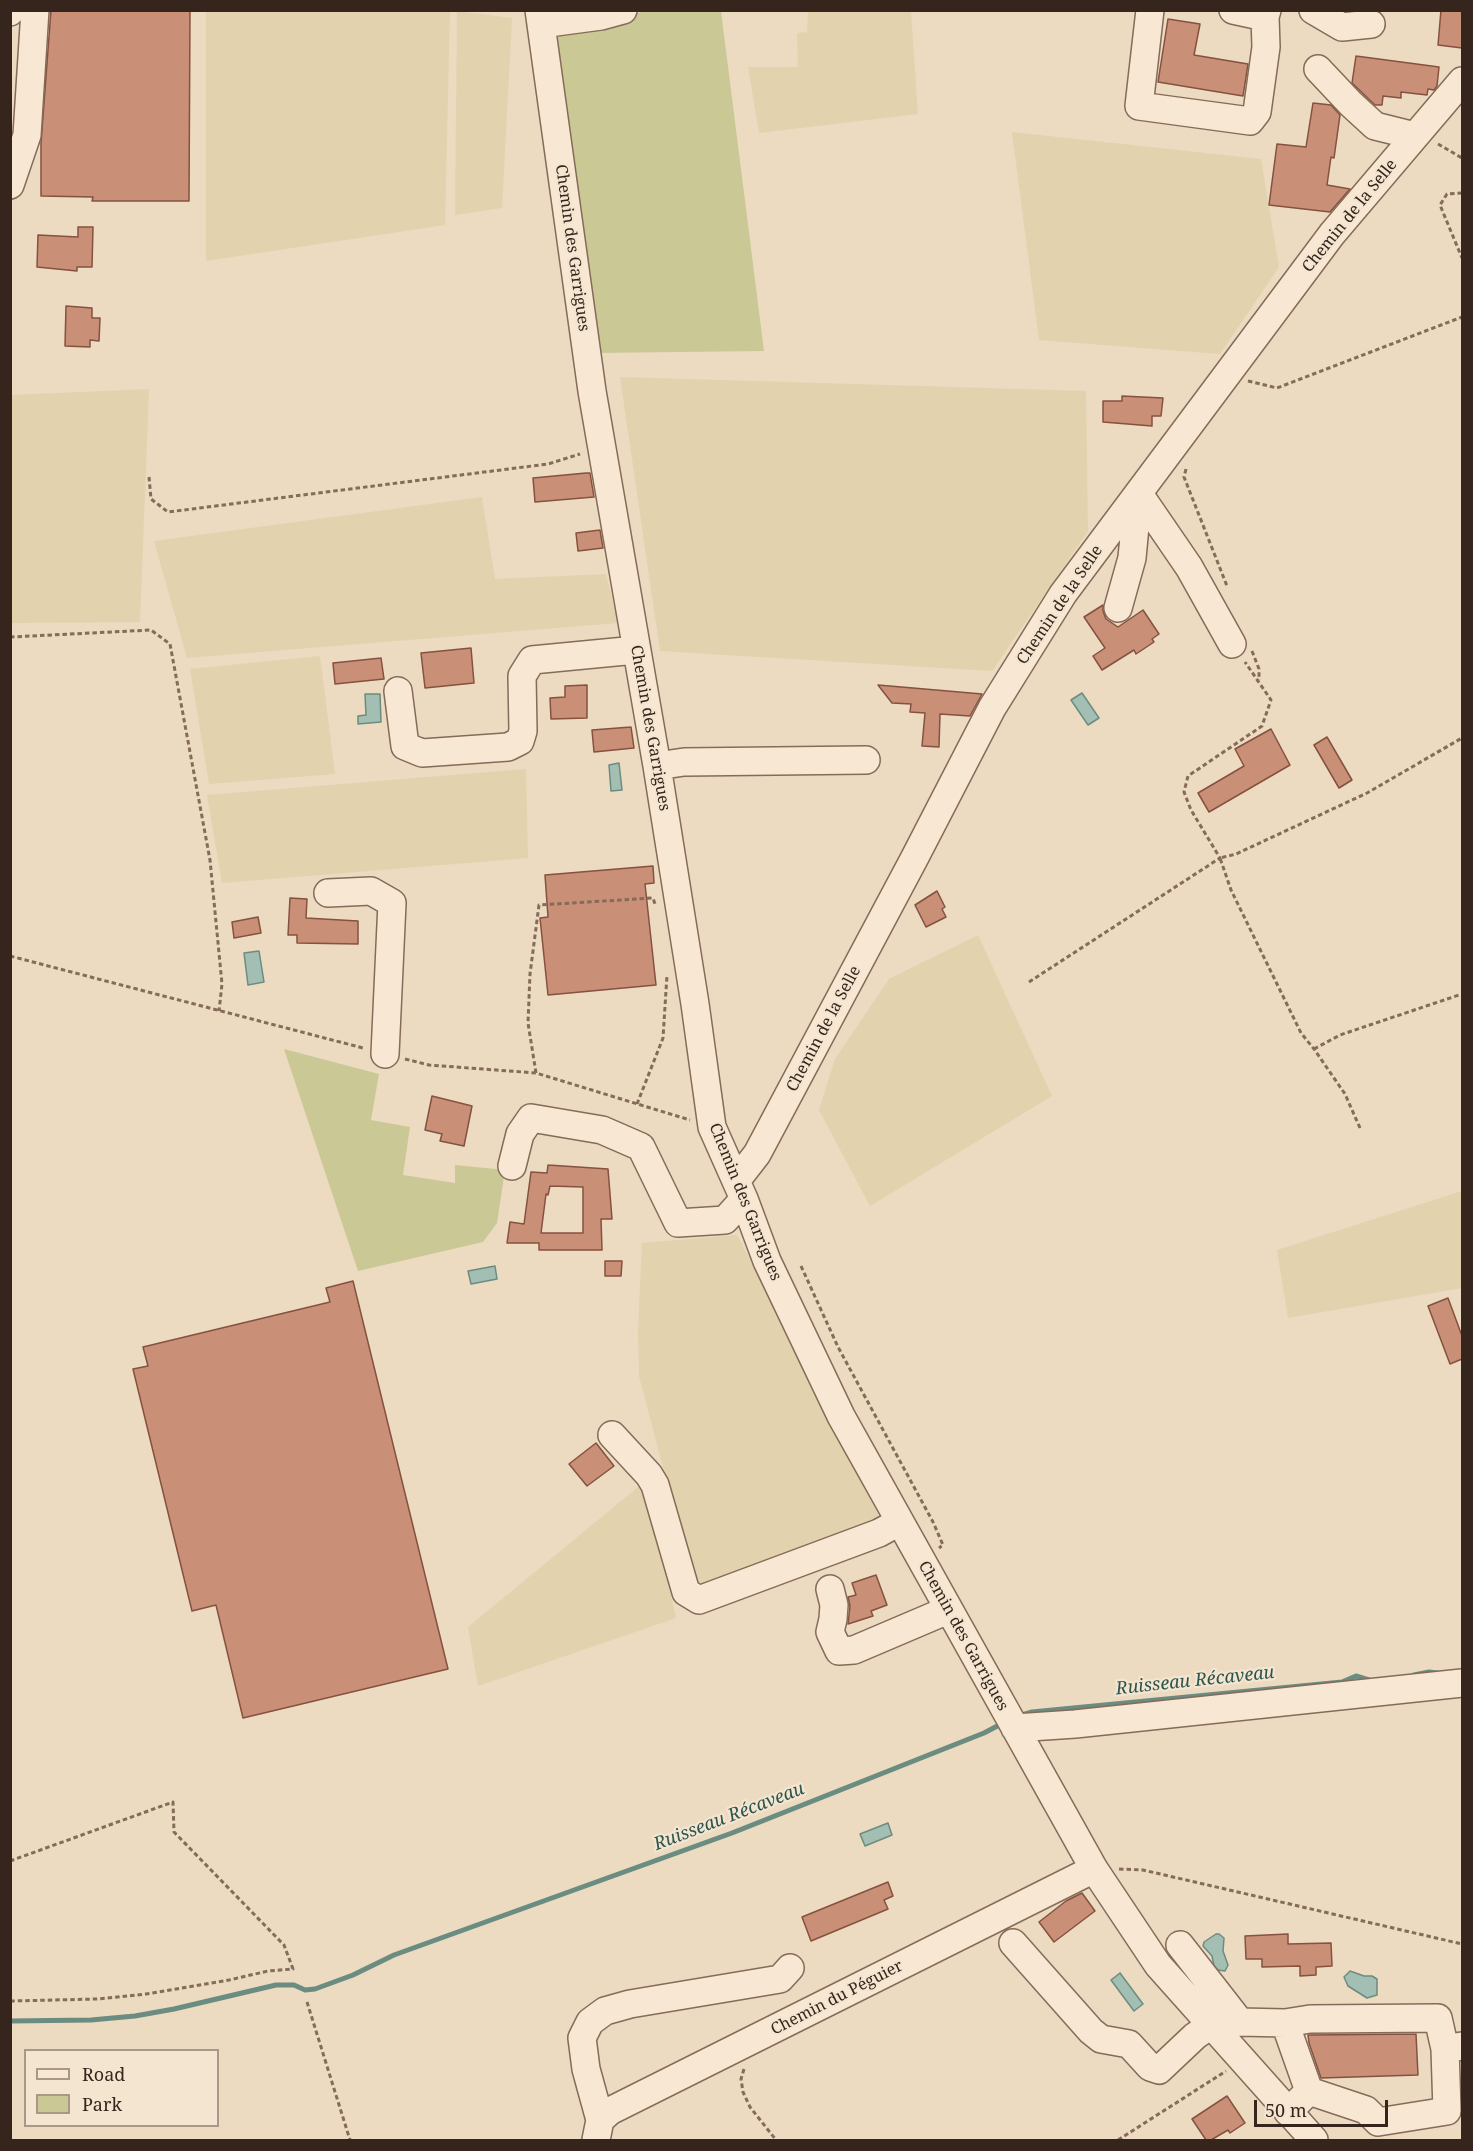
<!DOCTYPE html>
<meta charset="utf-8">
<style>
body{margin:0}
#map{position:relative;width:1473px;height:2151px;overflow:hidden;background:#ecdac1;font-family:"Noto Serif",serif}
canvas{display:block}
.frame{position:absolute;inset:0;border:12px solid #35251d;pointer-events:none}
.legend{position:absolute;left:24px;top:2049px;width:195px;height:78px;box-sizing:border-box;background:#f4e5d0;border:2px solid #a89888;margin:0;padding:8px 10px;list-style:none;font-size:18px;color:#35251d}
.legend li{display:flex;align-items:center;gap:12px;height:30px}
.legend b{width:30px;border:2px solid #a89888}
.scale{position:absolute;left:1254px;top:2100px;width:134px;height:27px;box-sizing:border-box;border:3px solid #35251d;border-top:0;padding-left:8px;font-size:18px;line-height:21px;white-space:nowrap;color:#35251d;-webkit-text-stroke:4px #f4e5d0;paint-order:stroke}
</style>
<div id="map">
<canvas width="1473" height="2151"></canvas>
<div class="frame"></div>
<ul class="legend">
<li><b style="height:8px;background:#f8e8d3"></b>Road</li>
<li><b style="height:16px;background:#cac995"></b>Park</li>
</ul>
<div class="scale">50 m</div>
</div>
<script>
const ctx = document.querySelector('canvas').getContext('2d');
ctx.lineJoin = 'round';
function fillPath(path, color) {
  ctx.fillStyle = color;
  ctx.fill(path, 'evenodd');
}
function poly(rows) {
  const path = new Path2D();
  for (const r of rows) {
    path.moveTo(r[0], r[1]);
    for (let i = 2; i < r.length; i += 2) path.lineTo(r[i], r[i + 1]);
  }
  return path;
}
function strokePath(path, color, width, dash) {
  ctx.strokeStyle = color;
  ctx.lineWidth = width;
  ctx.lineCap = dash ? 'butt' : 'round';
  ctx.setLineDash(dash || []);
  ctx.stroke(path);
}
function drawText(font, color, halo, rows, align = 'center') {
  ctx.font = font + ' "Noto Serif",serif';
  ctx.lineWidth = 4.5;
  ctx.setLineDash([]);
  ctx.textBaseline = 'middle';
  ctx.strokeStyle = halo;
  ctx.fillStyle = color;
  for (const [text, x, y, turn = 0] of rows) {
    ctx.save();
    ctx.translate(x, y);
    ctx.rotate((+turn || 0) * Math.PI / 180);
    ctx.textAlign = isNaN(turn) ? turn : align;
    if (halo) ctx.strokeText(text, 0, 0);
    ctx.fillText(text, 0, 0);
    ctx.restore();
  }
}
fillPath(poly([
 [206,11,450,11,445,225,206,261],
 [457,11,512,18,502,208,455,215],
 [808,11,911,11,918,114,759,133,748,67,798,67,797,33,807,32],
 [1012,132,1261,159,1279,267,1220,354,1039,340],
 [620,377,1086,391,1088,531,992,671,660,651],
 [149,389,140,622,11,623,11,395],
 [482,497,495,579,606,574,618,623,187,658,154,541],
 [320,656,335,774,209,784,190,669],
 [526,769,528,858,222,883,207,795],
 [978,935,1052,1096,870,1206,819,1110,835,1059,889,979],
 [1462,1191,1462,1288,1288,1318,1277,1250],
 [737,1235,766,1289,792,1348,879,1516,875,1525,701,1588,679,1528,639,1376,638,1332,642,1243],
 [643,1483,650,1500,676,1618,478,1686,468,1627]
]), '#e2d3ae');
fillPath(poly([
 [646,11,721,11,764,351,594,353,556,31],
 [284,1049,379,1074,371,1120,410,1127,403,1175,455,1183,455,1165,505,1170,497,1223,483,1242,358,1271]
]), '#cac995');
const water = poly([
 [1082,693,1099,718,1088,725,1071,700,1082,693],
 [365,694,380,694,381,722,358,724,358,716,366,715,365,694],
 [619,763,622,790,611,791,609,765,619,763],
 [259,951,264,982,248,985,244,953,259,951],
 [495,1266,497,1279,471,1284,468,1271,495,1266],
 [888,1823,892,1835,865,1846,860,1834,888,1823],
 [1216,1934,1219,1934,1224,1938,1223,1951,1228,1965,1225,1971,1218,1970,1214,1966,1212,1956,1203,1946,1204,1942,1216,1934],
 [1350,1971,1364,1976,1372,1976,1377,1979,1377,1995,1367,1998,1348,1986,1344,1977,1350,1971],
 [1120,1973,1143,2004,1134,2011,1111,1980,1120,1973]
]);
fillPath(water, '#a3bfb3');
strokePath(water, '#6b8c80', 1.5);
strokePath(poly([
 [1414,1675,1429,1672,1437,1673],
 [1022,1715,1032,1712,1342,1682,1356,1676,1369,1680],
 [10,2021,91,2020,135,2016,174,2009,276,1985,294,1985,305,1990,315,1989,353,1975,394,1955,732,1833,984,1733,1003,1723]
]), '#6b8c80', 5);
const building = poly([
 [51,10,190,10,189,201,92,201,93,197,41,196,41,143,51,10],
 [1441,10,1462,10,1462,48,1438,45,1441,10],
 [1168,19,1200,24,1194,55,1248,64,1243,96,1158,82,1168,19],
 [1356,56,1439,67,1437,86,1434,90,1428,89,1427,95,1401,92,1401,98,1383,96,1382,105,1375,105,1352,83,1356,56],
 [1313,103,1331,105,1340,115,1334,158,1331,157,1327,185,1350,189,1330,212,1269,205,1277,144,1306,147,1313,103],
 [78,227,93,227,92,267,77,267,77,271,37,267,38,235,78,237,78,227],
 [66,306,92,308,92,318,100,318,99,341,90,340,90,347,65,346,66,306],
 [1122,396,1163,398,1161,416,1152,416,1152,426,1103,422,1103,401,1122,401,1122,396],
 [586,473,590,473,594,497,535,502,533,478,586,473],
 [600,530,603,548,578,551,576,533,600,530],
 [1103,605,1103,611,1106,619,1118,627,1143,610,1159,634,1152,639,1154,642,1136,654,1134,650,1102,670,1093,656,1105,648,1084,617,1103,605],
 [471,648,474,683,425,688,421,653,471,648],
 [381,658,384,679,335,684,333,663,381,658],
 [587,685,587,718,551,719,550,698,565,697,565,686,587,685],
 [878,685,913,688,982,694,970,716,940,714,939,747,922,746,925,713,910,712,911,704,892,703,878,685],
 [631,727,634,748,594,752,592,730,631,727],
 [1271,729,1290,765,1209,812,1198,793,1244,766,1235,749,1271,729],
 [1327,737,1352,780,1339,788,1314,745,1327,737],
 [653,866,654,883,645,884,656,985,548,995,540,918,548,917,545,875,653,866],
 [937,891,945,907,942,909,946,917,926,927,915,905,937,891],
 [290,898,307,899,306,918,358,921,358,944,297,943,297,935,288,935,290,898],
 [258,917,261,933,234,938,232,922,258,917],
 [432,1096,472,1106,464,1146,440,1141,442,1134,425,1130,432,1096],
 [548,1165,608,1169,612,1219,601,1219,602,1250,539,1250,539,1243,507,1243,510,1222,524,1224,531,1172,547,1173,548,1165],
 [550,1186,583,1187,583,1233,541,1233,546,1194,548,1195,550,1186],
 [605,1261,622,1261,621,1276,605,1276,605,1261],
 [353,1281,448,1669,243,1718,216,1605,192,1611,133,1369,148,1366,143,1347,330,1302,326,1288,353,1281],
 [1448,1298,1462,1336,1462,1359,1450,1364,1428,1306,1448,1298],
 [596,1443,614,1466,587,1486,569,1464,596,1443],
 [876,1575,887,1605,871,1611,873,1616,848,1624,850,1606,848,1597,856,1595,852,1583,876,1575],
 [888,1882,893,1896,884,1900,888,1909,811,1941,802,1917,888,1882],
 [1082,1893,1095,1911,1054,1942,1039,1922,1066,1901,1082,1893],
 [1288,1934,1288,1944,1331,1943,1332,1966,1316,1967,1316,1975,1300,1976,1300,1966,1262,1967,1262,1959,1246,1959,1245,1936,1288,1934],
 [1416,2034,1418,2075,1321,2078,1309,2043,1308,2035,1311,2035,1416,2034],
 [1227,2096,1245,2123,1230,2133,1228,2130,1211,2140,1206,2140,1192,2119,1227,2096]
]);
fillPath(building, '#ca8f77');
strokePath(building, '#84523f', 1.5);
const minor = poly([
 [539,10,592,391,657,766,695,1004,712,1127,744,1199,767,1261,841,1416,1094,1869,1158,1965,1314,2140],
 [1150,10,1139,106,1250,121,1257,112,1266,47,1265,17,1267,10],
 [1233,10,1265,17],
 [1313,10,1342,27,1371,24],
 [10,12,12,10],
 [541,24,601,16,623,10],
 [1318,69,1351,104,1375,126,1415,136],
 [10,185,27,135,35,10],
 [1139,494,1189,567,1232,644],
 [1118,608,1132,558,1138,494],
 [398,691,405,746,422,753,508,747,520,741,523,731,522,676,532,660,636,650],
 [657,766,684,762,866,760],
 [328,893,371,891,392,903,385,1054],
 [512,1166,520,1134,531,1118,602,1130,641,1147,678,1223,725,1220,744,1199],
 [736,1181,757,1154,914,859,992,708,1063,594,1332,234,1462,81],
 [612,1435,649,1475,655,1485,686,1592,699,1600,879,1533,899,1522],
 [830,1589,834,1605,833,1619,830,1632,839,1651,854,1650,948,1610],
 [1015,1728,1075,1724,1462,1683],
 [1013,1943,1091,2031,1101,2039,1129,2044,1150,2067,1159,2070,1195,2036,1211,2025,1240,2022,1180,1945],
 [1240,2022,1285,2023,1309,2091],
 [1285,2023,1310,2019,1438,2018,1445,2049],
 [1288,2112,1309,2091,1366,2110,1378,2122,1447,2111,1445,2049,1462,2046],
 [600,2120,586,2069,582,2038,590,2022,605,2011,630,2004,780,1979,790,1968],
 [596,2140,600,2120,610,2111,1094,1869]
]);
strokePath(minor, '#856b59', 30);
strokePath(poly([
 [1438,144,1462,158],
 [1462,193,1447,194,1440,205,1462,258],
 [1248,381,1277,388,1462,317],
 [1186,469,1184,477,1227,586],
 [149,477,151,499,168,512,548,464,580,454],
 [10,637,151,630,170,644,210,860,222,984,219,1011],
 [1252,651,1259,669,1259,680],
 [10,956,363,1048],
 [1029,982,1220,858,1191,810,1184,792,1188,776,1262,726,1271,700,1245,662],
 [1314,1049,1340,1035,1462,994],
 [405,1059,429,1065,536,1073,690,1120],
 [536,1073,528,1023,530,974,539,905,653,898,655,904],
 [637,1104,663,1038,667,975],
 [1360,1128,1345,1094,1314,1049,1301,1033,1231,890,1220,858,1236,854,1367,793,1462,738],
 [801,1266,838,1347,933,1522,943,1545,939,1548],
 [10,1861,173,1802,174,1832,284,1945,293,1969,268,1971,229,1980,146,1994,98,1999,10,2001],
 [1119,1869,1143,1870,1462,1944],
 [307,2002,350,2140],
 [744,2069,741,2079,743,2092,750,2107,776,2140],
 [1118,2140,1226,2071]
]), '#856b59', 3, [4.5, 3]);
strokePath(minor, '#f8e8d3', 27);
drawText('16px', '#35251d', '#f4e5d0', [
 ["Chemin de la Selle",1350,216,-51],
 ["Chemin des Garrigues",572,248,82],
 ["Chemin de la Selle",1060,605,-56],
 ["Chemin des Garrigues",650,728,80],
 ["Chemin de la Selle",824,1029,-62],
 ["Chemin des Garrigues",745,1202,68],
 ["Chemin des Garrigues",963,1636,61],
 ["Chemin du Péguier",837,1998,-27]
]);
drawText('italic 18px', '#2c554d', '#f4e5d0', [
 ["Ruisseau Récaveau",1195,1681,-6],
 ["Ruisseau Récaveau",729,1817,-21]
]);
</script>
